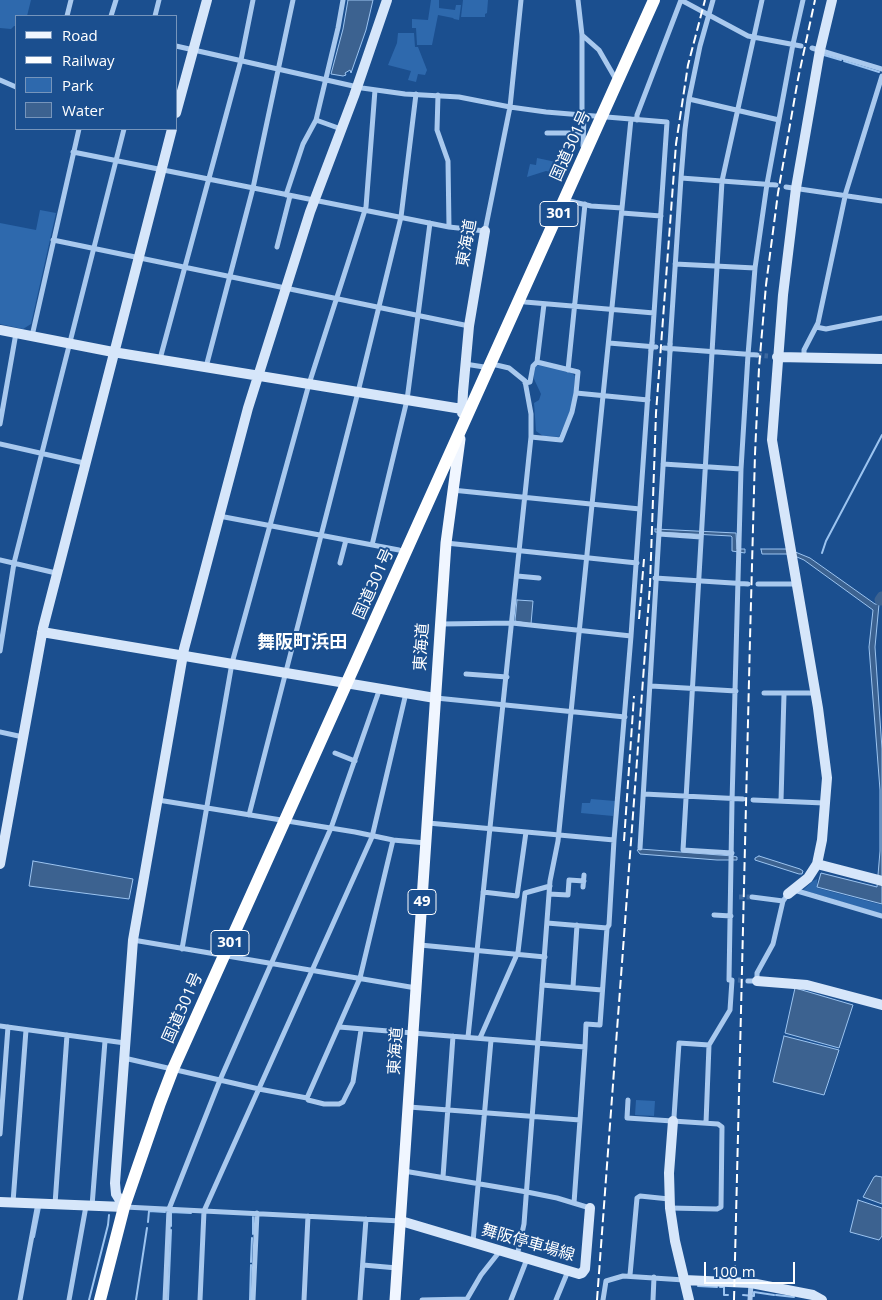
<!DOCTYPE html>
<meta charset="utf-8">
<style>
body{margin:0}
#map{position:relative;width:882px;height:1300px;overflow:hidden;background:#1b4f8f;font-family:"Open Sans",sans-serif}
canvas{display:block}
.legend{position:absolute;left:15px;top:15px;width:162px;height:115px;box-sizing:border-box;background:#1b4f8f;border:1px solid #7695bc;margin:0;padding:6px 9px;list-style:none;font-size:15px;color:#fff}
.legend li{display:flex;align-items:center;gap:10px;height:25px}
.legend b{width:25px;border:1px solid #7695bc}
.scale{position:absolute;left:704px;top:1262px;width:91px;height:22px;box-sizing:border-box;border:2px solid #fff;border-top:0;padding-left:6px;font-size:15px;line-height:18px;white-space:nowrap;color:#fff;-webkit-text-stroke:4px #1b4f8f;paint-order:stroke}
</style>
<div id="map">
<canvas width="882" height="1300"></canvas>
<ul class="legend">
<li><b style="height:6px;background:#f0f6ff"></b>Road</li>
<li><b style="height:6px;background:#fff"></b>Railway</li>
<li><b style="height:14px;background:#2e69ad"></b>Park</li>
<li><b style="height:14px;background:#3c6290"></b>Water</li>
</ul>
<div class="scale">100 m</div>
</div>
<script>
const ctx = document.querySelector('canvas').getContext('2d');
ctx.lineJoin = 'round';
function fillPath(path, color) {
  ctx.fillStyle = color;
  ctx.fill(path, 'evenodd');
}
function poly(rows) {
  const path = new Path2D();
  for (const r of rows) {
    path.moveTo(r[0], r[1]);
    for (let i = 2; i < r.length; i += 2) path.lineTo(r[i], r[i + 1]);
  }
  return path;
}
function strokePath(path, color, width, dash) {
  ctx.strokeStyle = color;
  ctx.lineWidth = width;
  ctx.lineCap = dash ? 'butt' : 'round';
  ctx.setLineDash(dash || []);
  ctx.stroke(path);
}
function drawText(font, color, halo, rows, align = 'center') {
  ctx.font = font + ' "Open Sans","Noto Sans JP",sans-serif';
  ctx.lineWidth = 4;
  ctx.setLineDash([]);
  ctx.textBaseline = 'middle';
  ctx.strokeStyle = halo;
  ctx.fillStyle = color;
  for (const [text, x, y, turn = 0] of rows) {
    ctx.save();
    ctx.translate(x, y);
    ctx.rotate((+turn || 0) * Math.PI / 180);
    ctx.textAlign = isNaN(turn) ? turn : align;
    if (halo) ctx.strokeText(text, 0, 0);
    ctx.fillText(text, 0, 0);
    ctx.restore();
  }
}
fillPath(poly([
 [0,0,31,0,27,16,16,16,16,26,14,26,11,29,0,28],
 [431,0,439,0,439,8,455,10,456,5,461,5,459,20,454,19,453,18,438,15,432,45,417,45,416,28,412,28,412,19,428,20],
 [463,0,488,0,487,13,485,14,485,17,461,17],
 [398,33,414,33,415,47,418,47,427,70,425,75,418,74,416,82,408,80,411,71,388,65,397,43],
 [537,158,556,162,555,168,551,172,546,171,527,177,530,164,536,165],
 [40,210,56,213,31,324,23,329,0,324,0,223,36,230],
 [540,364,571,372,575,376,574,393,570,412,559,437,543,436,536,431,534,403,539,400,541,394,534,379,534,374,535,367],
 [591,799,615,801,613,816,581,813,582,803,590,803],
 [817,879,817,888,882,905,882,914,803,890,813,881],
 [636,1100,655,1101,654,1116,635,1115]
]), '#2e69ad');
const water = poly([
 [348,0,373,0,366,30,351,73,350,70,345,73,346,75,343,76,331,74,343,29,348,0],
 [655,529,736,533,737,549,745,549,745,553,732,551,732,537,731,536,655,532,655,529],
 [761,549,788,549,810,558,875,604,879,604,875,647,882,749,882,904,817,887,821,873,877,887,880,851,880,790,869,647,873,610,804,560,790,554,762,554,761,549],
 [517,600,533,601,531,624,515,621,517,600],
 [640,849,733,856,737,857,737,860,717,860,640,854,637,850,640,849],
 [759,856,800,869,803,871,802,874,799,874,755,860,755,858,759,856],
 [33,861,133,879,129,899,29,886,33,861],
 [795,988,853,1005,839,1048,785,1033,795,988],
 [784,1036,839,1050,824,1095,773,1082,784,1036],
 [876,1176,882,1177,882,1204,863,1197,874,1177,876,1176],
 [858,1200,882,1208,882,1236,879,1240,850,1232,858,1200]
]);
fillPath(water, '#3c6290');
strokePath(water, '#9cc4f0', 1);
strokePath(poly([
 [824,55,841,60],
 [844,61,879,72],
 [822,553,826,541,882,435],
 [171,1212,191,1213],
 [148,1222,149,1211,165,1212],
 [171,1226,171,1213],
 [253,1234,253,1217],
 [34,1237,40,1207],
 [251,1262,252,1238],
 [698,1286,717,1287],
 [720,1287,724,1287,724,1295,728,1295],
 [743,1295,754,1296,754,1292,774,1295],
 [776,1295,794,1297],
 [89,1300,108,1225,109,1215],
 [136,1300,147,1228],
 [168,1300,171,1230],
 [250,1300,251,1265]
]), '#9cc4f0', 2);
strokePath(poly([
 [880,600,882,597]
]), '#3c6290', 11);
strokePath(poly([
 [757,355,768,356],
 [739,897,752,897],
 [738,980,748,981]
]), '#3d69a0', 5, [5, 2.5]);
strokePath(poly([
 [578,0,582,35,582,114],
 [681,0,748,36,801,46],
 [67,16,71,0],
 [111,16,116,0],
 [155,16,159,0],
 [582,35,599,50,614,76,618,78],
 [176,46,362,88,405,94,459,97,510,107,546,112,667,122,652,343],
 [812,48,882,69],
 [0,80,16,87],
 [438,95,437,130,448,161,449,227],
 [689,99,779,120],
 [584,115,583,146,585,147],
 [316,120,341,129],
 [637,120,637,115,681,0],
 [547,133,583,133],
 [73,152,449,227,485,231,510,107,521,0],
 [681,178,776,185],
 [786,187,882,201],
 [286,195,303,144,316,120,338,28,343,0],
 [565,200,591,206,622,208],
 [622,213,661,216],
 [53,240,469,326],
 [277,247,290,196],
 [675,264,755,268],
 [520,300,525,302,654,313],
 [816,327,826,329,882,318],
 [32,336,79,129],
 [609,343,656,347],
 [670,344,681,178,685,129,689,99,700,46,713,0],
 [664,348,757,355],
 [804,357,804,350,818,323,846,192,882,76],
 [160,359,241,60,253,0],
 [465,364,484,367],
 [206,367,253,188,293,0],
 [568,370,585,204],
 [525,383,530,382,533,366,537,362,544,304],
 [576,393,648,400],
 [0,424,16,333],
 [531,437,561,440,572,412,576,393,578,372,537,362],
 [0,444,84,463],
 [663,464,741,469],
 [452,490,640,509],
 [219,516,399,550,406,553],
 [659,534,701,537],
 [446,543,637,563],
 [372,545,407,400,430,223],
 [0,560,56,573],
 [340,563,346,540],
 [517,576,539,578],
 [655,578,748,584],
 [758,584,797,584],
 [441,624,512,623,631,636],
 [0,651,14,563,124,129],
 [466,674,507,677],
 [651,686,736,691],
 [764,693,815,693],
 [436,698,625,717],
 [0,732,23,737],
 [335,753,355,761],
 [644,794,743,799],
 [158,800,355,832,393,840,426,843],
 [753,800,824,803],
 [781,801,784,694],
 [249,815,358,392,401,217,416,94],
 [428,823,614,840],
 [640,848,670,351],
 [732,853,683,850,722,181,762,0],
 [583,887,584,875],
 [794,890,882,916],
 [483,892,517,896,526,832],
 [549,894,568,895,569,880,584,881],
 [752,897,783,901],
 [714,915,731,916],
 [547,923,607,928],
 [133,940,416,988],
 [420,945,545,957],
 [182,949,232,663,309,384,366,207,375,90],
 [748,981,757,981,757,973,773,944,783,901,788,894],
 [542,985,602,990],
 [573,987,577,925],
 [0,1026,125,1043],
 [339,1027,585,1047,580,1120,409,1107],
 [468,1037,531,437,531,414,525,381,509,368,492,364],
 [480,1038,518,952,525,893,550,886],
 [585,1047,586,1024,600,1025,607,928,609,925,614,840,631,636,651,350],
 [124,1058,259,1089,307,1098,308,1100,324,1104,339,1104,343,1102,353,1082,361,1030],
 [307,1098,360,978,393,840],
 [628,1100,627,1118,718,1124,722,1127,721,1207,717,1209,670,1208],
 [674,1117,679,1043,709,1045],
 [706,1123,709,1045,730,1010,732,980,729,980,732,802,741,469,748,355,755,268,767,184,793,44,803,0],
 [0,1134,8,1027],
 [404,1171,527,1192,557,1198,590,1208],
 [443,1177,453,1036],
 [13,1202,26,1030],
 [574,1203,580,1120],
 [55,1204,67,1035],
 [92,1206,105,1041],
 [125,1207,401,1221],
 [473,1242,491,1040],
 [517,1256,524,1224,550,881,558,841,631,119],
 [363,1265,397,1268],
 [630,1275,637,1198,640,1196,669,1199],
 [20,1300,38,1203],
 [69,1300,86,1206],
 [165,1300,169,1209,220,1080,331,828,380,688],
 [200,1300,204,1211,372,837,406,693],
 [253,1300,257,1213],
 [304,1300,308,1216],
 [360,1300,366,1219],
 [422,1300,467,1299,481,1275,500,1251],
 [511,1300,527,1259],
 [556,1300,568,1271],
 [603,1300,606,1281,623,1276,684,1280],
 [653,1300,654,1277],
 [750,1300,751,1283]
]), '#a9c9ee', 5);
strokePath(poly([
 [176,113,207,0],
 [0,330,113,352,462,409,469,412],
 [777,357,882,359],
 [462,413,463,392,469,326,485,231],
 [42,632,435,698],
 [0,864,43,628,172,129],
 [817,864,882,881],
 [788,894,808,878,817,864,822,840,827,778,818,708,772,440,783,295,796,188,820,50,832,0],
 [757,981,807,985,882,1005],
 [673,1121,669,1173,670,1208,675,1241,689,1300],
 [0,1202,124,1207],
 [124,1207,116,1194,115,1183,133,940,184,649,248,408,310,212,354,96,387,0],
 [401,1221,579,1274,582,1273,585,1269,590,1208],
 [684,1280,751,1283,813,1295,822,1300]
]), '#d6e6fa', 10);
strokePath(poly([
 [395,1300,446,543,460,439]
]), '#f0f6ff', 11);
strokePath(poly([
 [100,1300,124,1207,160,1103,173,1069,654,0]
]), '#fff', 12);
strokePath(poly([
 [639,619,644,559],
 [624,841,634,696],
 [597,1300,650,585,656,413,676,144,688,65,705,0],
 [734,1300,750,639,755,454,759,368,766,285,778,193,798,79,815,0]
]), '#fff', 2, [9, 4]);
strokePath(poly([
 [651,350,652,343],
 [670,351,670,344]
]), '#a9c9ee', 5);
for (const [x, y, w] of [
 [559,214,38],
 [422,902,28],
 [230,943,38]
]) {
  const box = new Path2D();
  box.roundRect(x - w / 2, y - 12.5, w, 25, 4);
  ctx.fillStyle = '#1b4f8f';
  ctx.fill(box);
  strokePath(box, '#fff', 1);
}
drawText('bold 15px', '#fff', null, [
 ["301",559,214],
 ["49",422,902],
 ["301",230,943]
]);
drawText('16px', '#fff', '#1b4f8f', [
 ["国道301号",571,146,-66],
 ["東海道",467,243,-80],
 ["国道301号",374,584,-66],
 ["東海道",422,647,-86],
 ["国道301号",183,1008,-66],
 ["東海道",396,1051,-86],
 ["舞阪停車場線",528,1243,16]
]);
drawText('bold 18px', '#fff', '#1b4f8f', [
 ["舞阪町浜田",302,643]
]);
</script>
